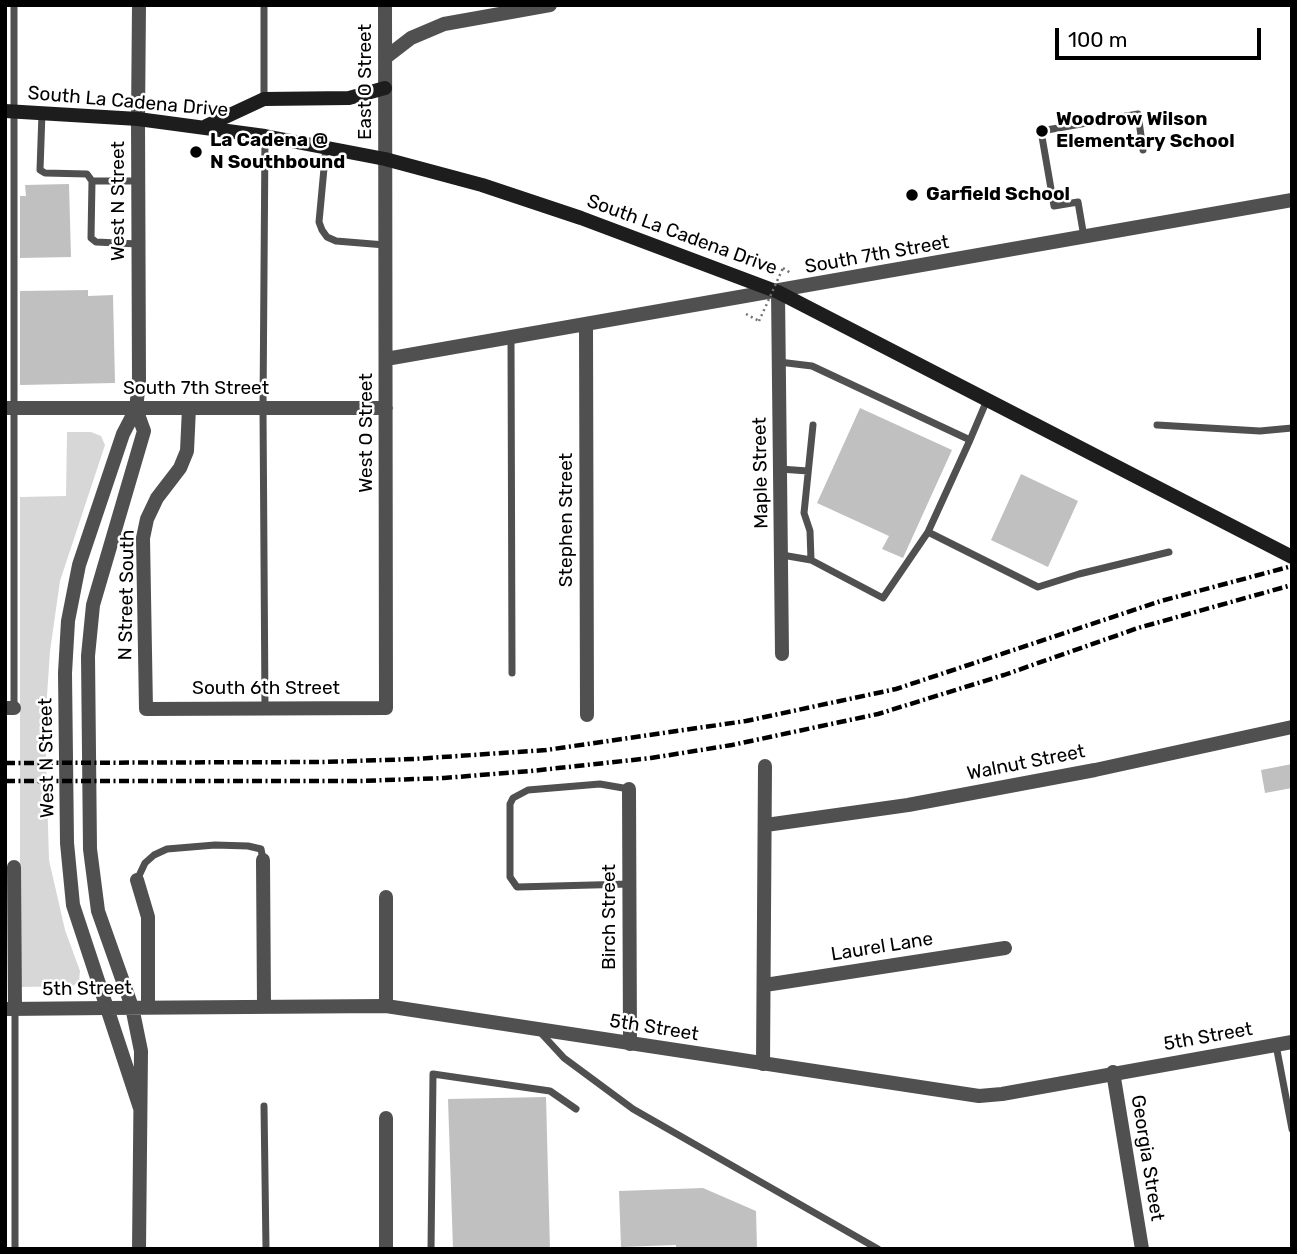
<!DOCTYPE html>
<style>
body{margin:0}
#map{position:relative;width:1297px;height:1254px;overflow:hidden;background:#fff;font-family:Rubik,sans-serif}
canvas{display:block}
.frame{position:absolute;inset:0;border:7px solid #000;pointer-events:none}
.scale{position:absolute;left:1055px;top:28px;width:206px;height:32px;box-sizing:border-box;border:4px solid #000;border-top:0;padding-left:9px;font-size:21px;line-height:24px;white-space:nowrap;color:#000;-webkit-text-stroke:5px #fff;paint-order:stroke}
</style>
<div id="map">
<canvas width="1297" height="1254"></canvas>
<div class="frame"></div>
<div class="scale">100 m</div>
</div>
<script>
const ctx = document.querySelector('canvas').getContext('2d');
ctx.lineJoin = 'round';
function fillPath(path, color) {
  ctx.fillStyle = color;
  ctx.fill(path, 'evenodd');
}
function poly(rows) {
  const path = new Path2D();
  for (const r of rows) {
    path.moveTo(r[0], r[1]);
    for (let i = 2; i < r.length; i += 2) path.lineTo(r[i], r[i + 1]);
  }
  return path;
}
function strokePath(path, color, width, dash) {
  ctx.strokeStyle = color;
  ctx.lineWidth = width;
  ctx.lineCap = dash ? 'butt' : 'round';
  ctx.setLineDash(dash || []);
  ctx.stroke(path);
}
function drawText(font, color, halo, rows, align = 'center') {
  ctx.font = font + ' Rubik,sans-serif';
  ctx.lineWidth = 5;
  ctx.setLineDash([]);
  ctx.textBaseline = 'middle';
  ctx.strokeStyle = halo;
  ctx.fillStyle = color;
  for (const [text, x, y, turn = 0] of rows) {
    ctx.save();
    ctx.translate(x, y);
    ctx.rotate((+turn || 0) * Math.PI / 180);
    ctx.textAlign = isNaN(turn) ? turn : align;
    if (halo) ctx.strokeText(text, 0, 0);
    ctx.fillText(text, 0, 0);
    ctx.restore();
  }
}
fillPath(poly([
 [67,432,91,432,101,436,105,445,60,581,50,651,45,726,49,860,65,930,80,971,79,981,73,986,20,987,20,497,66,496]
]), '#d7d7d7');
fillPath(poly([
 [69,184,71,257,20,258,20,196,26,196,25,185],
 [88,290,88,296,113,295,115,383,20,385,20,291],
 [860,408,952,450,903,558,882,549,889,536,817,503],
 [1021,474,1078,501,1048,567,991,540],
 [1292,764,1292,788,1265,793,1261,770],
 [546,1097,550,1249,453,1249,448,1099],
 [703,1188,756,1211,757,1249,676,1249,676,1245,621,1247,619,1191]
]), '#c0c0c0');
strokePath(poly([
 [783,268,792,274],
 [746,314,759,321]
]), '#727272', 2.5, [2, 3.5]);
strokePath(poly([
 [14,5,14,708],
 [264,5,264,99],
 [42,113,40,170,45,173,87,174,92,181,91,238,96,242,138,244],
 [265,136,263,408,265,708],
 [326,147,319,222,322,230,327,237,336,241,385,245],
 [92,181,138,181],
 [1084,237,1078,202,1054,206,1041,131,1138,114,1143,150],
 [511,338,512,673],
 [779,362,812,366,970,440,987,400],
 [1157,425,1260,431,1292,428],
 [780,469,808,471],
 [928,532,970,440],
 [782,555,811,560,883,598,928,532,1038,587,1079,574,1169,552],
 [811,560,810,531,804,513,813,425],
 [629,789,600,784,528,790,513,798,510,804,510,877,517,887,630,884],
 [137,880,145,863,154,855,167,849,215,845,248,846,261,849,263,860],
 [15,1009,15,1249],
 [540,1032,564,1058,633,1109,878,1249],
 [1276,1045,1292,1129],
 [264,1106,266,1249],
 [431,1249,433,1074,550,1091,576,1109]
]), '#505050', 7);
strokePath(poly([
 [385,58,411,38,444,24,550,5],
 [138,119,139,5],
 [778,292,782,654],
 [586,325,587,715],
 [386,359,1292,200],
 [5,408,386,408],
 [189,408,187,451,180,468,157,498,147,519,143,538,146,709,386,708,385,5],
 [5,708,14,708],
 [629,789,630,1044],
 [766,825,908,805,1095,770,1292,727],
 [263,860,264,1006],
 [14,867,15,1009],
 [137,880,148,917,148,1007],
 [765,985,1005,948],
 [386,1006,386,897],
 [7,1009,107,1008],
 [763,1064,765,766],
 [1113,1072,1142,1249],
 [386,1249,386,1118]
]), '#505050', 14);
strokePath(poly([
 [138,119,139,382,136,409,123,434,79,565,68,621,65,673,67,843,73,905,140,1108],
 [136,409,144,431,93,605,88,656,90,849,98,911,132,1007,141,1051,139,1249],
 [107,1008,386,1006,979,1096,1002,1094,1292,1042]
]), '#505050', 14);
strokePath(poly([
 [5,111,138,119,265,136,385,159,482,185,581,218,778,292,1292,557],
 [206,126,264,99,349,98,385,88]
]), '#1d1d1d', 14);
strokePath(poly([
 [5,763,324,762,414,759,546,750,746,721,896,689,1161,601,1292,566],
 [5,781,360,781,444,778,531,771,651,758,732,745,878,714,1004,675,1138,628,1292,585]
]), '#000', 4.5, [10, 3.5, 2, 3.5]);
strokePath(poly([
 [759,321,783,268]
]), '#727272', 2.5, [2, 3.5]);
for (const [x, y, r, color] of [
 [1042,131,7,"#000"],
 [196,152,7,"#000"],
 [912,195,7,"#000"]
]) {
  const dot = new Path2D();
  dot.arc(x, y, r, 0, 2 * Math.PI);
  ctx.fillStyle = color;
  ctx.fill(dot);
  strokePath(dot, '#fff', 2.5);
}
drawText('19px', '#000', '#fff', [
 ["East O Street",366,82,-90],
 ["South La Cadena Drive",128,102,5],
 ["West N Street",119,201,-90],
 ["South La Cadena Drive",682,235,20],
 ["South 7th Street",877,255,-10],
 ["South 7th Street",196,389],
 ["West O Street",367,433,-90],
 ["Maple Street",761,473,-91],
 ["Stephen Street",567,520,-90],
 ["N Street South",127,595,-89],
 ["South 6th Street",266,689],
 ["West N Street",47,758,-91],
 ["Walnut Street",1026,763,-11],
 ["Birch Street",610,917,-90],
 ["Laurel Lane",882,947,-9],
 ["5th Street",87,989,-1],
 ["5th Street",654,1028,9],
 ["5th Street",1208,1037,-10],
 ["Georgia Street",1147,1158,81]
]);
drawText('bold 19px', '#000', '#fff', [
 ["Woodrow Wilson",1056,120],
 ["Elementary School",1056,142],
 ["La Cadena @",210,141],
 ["N Southbound",210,163],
 ["Garfield School",926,195]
], 'left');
</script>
